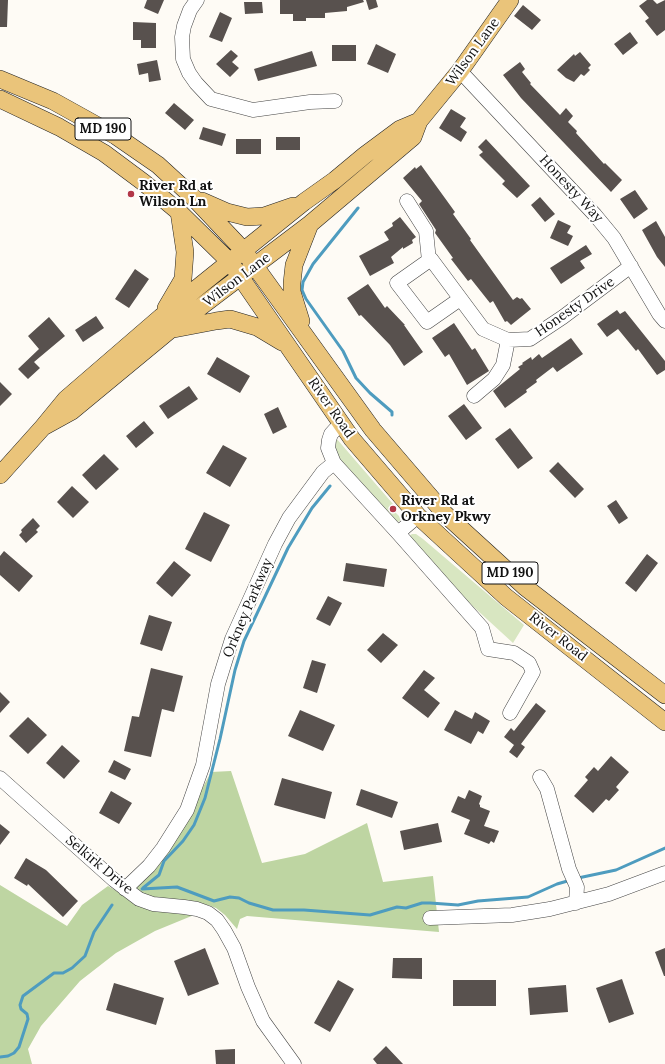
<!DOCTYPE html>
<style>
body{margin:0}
canvas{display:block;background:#fefbf5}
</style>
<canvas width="665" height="1064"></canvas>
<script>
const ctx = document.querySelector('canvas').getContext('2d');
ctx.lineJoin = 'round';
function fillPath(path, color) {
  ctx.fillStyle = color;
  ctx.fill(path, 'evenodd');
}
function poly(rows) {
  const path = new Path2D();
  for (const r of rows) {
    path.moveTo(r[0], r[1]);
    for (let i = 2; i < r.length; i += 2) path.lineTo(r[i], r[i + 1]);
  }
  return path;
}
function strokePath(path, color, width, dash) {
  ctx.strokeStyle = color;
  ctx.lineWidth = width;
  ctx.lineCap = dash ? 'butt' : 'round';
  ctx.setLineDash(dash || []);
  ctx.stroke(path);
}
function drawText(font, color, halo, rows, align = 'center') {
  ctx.font = font + ' Lora,serif';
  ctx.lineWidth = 4;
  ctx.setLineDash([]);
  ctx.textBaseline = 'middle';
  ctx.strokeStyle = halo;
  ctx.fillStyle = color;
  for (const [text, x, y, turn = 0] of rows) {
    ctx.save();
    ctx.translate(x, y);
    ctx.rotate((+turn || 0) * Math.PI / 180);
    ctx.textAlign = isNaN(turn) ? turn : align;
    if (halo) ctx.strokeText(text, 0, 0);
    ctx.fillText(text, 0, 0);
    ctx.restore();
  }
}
fillPath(poly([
 [336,438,393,504,390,507,402,519,398,522,389,514,339,459,335,450],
 [412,534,416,534,423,539,524,625,513,643,465,599,409,536]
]), '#d8e6c1');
fillPath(poly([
 [231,771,262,863,305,854,367,823,383,882,433,876,439,932,247,916,240,919,237,929,225,915,216,908,208,905,163,900,145,895,134,887,174,842,211,772],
 [0,885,67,926,82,905,108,886,130,899,194,915,155,931,116,953,80,981,41,1026,28,1049,32,1064,0,1064]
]), '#bed5a2');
strokePath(poly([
 [358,208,313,264,303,282,302,290,306,299,343,351,356,378,370,393,392,412,392,415],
 [578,878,616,870,665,848],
 [143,888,159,875,164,861,183,841,194,825,205,798,220,739,235,670,244,641,288,548,312,508,330,486],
 [142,889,177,887,214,901,230,897,239,898,249,903,273,910,304,910,370,915,397,907,406,908,422,903,430,903,458,905,478,901,528,897,557,884,571,880],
 [0,1057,8,1056,14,1053,19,1047,28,1019,27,1014,21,1009,20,1005,23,996,54,973,63,973,72,968,85,956,94,932,112,905]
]), '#4e9cbf', 3);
fillPath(poly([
 [0,0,8,0,7,27,0,27],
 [147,0,164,0,158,14,144,8],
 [280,0,363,0,364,2,347,7,347,11,325,13,325,18,306,18,306,21,293,21,293,14,280,14],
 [366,0,376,0,378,7,369,10],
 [647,0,653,0,657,4,665,0,665,30,657,36,645,21,649,18,639,6],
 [244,2,262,2,263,13,245,14],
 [523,5,541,20,532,30,514,16],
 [220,12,232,18,222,42,209,37],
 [133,22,156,23,156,48,141,48,141,40,133,40],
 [630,32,638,43,623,55,614,44],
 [376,44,396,54,388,73,367,64],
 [332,45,356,45,356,61,332,61],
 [231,50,238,56,232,62,239,68,230,77,216,64],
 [312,51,317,66,258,81,254,69],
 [580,52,591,65,588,68,590,70,584,76,581,74,574,82,566,78,557,70,574,54,575,56],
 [157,60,161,80,149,82,148,73,139,75,137,64],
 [520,62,525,69,522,72,531,83,530,84,560,115,566,108,573,116,568,122,577,131,576,133,604,164,605,163,622,180,611,192,521,98,503,75],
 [174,103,194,120,185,130,165,113],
 [451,109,466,118,460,127,467,132,461,142,439,128],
 [203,127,226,134,222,146,199,139],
 [276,137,300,137,300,150,276,150],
 [236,139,261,139,261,154,236,154],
 [486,139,530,186,517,198,502,184,505,181,479,155,483,152,478,147],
 [421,165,455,212,453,214,471,239,470,240,513,300,517,297,520,299,522,298,531,309,511,325,507,321,505,322,493,301,490,303,471,279,468,281,451,259,453,258,435,233,436,230,419,204,422,201,403,178,415,167,416,169],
 [635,190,648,209,634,219,620,199],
 [540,197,555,214,545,222,531,205],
 [400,217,416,237,412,240,413,243,403,249,403,247,391,257,394,263,370,276,359,256,389,240,384,232,393,226,392,223],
 [558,220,571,226,567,233,573,236,568,246,550,238],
 [656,221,665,237,665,267,657,257,642,230],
 [586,245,592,254,580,261,585,268,561,284,550,268],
 [135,269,149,279,129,308,115,299],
 [368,284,385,308,387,306,405,325,404,325,423,352,404,366,390,345,361,315,359,316,347,298],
 [617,310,620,314,625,311,665,361,665,370,657,375,638,349,636,351,618,329,607,337,597,324],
 [96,316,104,328,83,342,75,330],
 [49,317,65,336,34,362,40,368,28,379,18,369,39,349,28,336],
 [454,323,472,350,475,348,489,371,467,385,449,354,445,357,432,338],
 [571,338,583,354,557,372,553,367,536,380,537,382,526,390,527,392,505,408,493,391,520,369,518,367,523,364,522,363,531,357,532,360,539,354,542,358],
 [217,357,250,376,240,393,207,374],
 [0,382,12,394,0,406],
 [189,386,198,399,168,419,159,406],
 [464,404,482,428,466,440,448,416],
 [278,407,287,427,273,434,264,414],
 [144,421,154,433,136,448,126,436],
 [510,428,533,458,518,469,495,439],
 [223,445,247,458,230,487,206,473],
 [104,454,119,469,96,490,82,475],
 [558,462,584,489,575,498,549,471],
 [72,486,89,502,73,518,57,502],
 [616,500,628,518,619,524,607,506],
 [204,512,230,525,211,562,185,549],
 [33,518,40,526,36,530,38,532,26,543,19,535,22,532,21,530],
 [4,551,33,576,19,592,0,575,0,556],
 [647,554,658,563,636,592,625,583],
 [174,561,191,575,172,597,156,583],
 [346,563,387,569,384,587,343,581],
 [328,596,342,603,330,626,316,619],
 [149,615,172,622,162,651,140,644],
 [383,633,398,645,381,663,367,650],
 [312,660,326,664,317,693,303,688],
 [151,668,183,676,174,712,162,709,151,757,124,751,132,716,139,717],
 [424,670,435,678,424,690,440,703,428,718,402,698],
 [0,692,10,702,0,713],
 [536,703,546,711,521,744,525,747,517,758,509,752,514,745,504,737,511,728,514,731],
 [300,710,335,725,323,751,288,736],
 [455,710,472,719,475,712,490,721,483,734,478,731,471,744,444,730],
 [28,717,47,735,28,754,9,736],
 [62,745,80,761,64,779,46,763],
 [611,756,629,772,616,787,619,790,609,801,606,799,593,813,574,796,588,780,585,777,594,767,598,771],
 [114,760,131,769,125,780,108,772],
 [282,778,332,792,325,819,274,805],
 [361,789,398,802,392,818,356,805],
 [469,790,482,796,479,804,480,805,480,807,490,811,484,826,499,831,494,843,491,841,489,844,464,834,470,820,451,812,458,796,465,799],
 [111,791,132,803,119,824,99,813],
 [438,823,442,842,404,850,400,831],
 [0,824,10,832,0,845],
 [26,858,46,870,78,901,63,917,28,884,27,886,14,878],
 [205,948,219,984,188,996,174,961],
 [665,948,665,976,664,976,655,952],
 [393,958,422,958,422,979,392,978],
 [622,979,634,1014,609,1023,596,988],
 [338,980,354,989,330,1032,314,1023],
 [453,980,496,980,496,1006,453,1006],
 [114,983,164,998,156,1025,106,1010],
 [566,985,568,1012,530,1015,528,988],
 [386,1046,403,1064,377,1064,373,1059],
 [235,1049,235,1064,216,1064,215,1050]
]), '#58514e');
const minor = poly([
 [197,0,190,10,184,26,182,37,183,59,189,73,196,83,211,99,253,110,310,102,335,101],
 [460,71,595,215,614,238,659,314,665,321],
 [407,201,426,231,429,261],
 [460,299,427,322,397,283,431,259,483,329,508,340,530,339,563,317,631,266],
 [474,396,494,379,503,365,508,340],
 [341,423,331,434,329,440,328,448,334,463,398,533,482,628,488,649,514,653,529,663,533,672,510,713],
 [398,533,418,516],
 [540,777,547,789,569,869,577,887,576,903],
 [0,778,114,880,139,899,153,904,184,907,197,909,208,913,217,920,224,930,234,948,248,987,263,1021,294,1064],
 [125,889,149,866,163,848,187,810,203,765,218,684,232,639,275,544,289,518,323,472,334,463],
 [430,918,512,915,550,909,609,894,665,873]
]);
const major = poly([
 [0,79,53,101,116,136,158,165,194,198,244,251,373,430,445,514,525,587,665,695],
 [0,99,59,127,104,153,143,182,179,212,230,262,352,439,418,516,506,597,665,722],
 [202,201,227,212,247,217,264,216,293,206],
 [166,308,183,279,185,252,179,212],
 [301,321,292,292,292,283,294,265,310,224],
 [174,329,216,321,230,319,257,327,282,342],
 [43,427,72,411,170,330,310,224,413,137,419,121,460,71,510,0],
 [0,475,43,427,66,399,161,317,304,202,335,180,365,155,400,129,419,121]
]);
strokePath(minor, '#444', 15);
strokePath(major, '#222', 18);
strokePath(minor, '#fff', 14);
strokePath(major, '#eac47a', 17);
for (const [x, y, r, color] of [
 [131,194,4,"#b23748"],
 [393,509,4,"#b23748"]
]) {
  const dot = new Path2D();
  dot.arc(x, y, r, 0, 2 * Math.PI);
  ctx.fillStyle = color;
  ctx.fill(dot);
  strokePath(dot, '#fff', 1.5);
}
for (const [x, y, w] of [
 [103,129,56],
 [510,573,56]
]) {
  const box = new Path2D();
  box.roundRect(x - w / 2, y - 11, w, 22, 3);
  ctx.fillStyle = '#fff';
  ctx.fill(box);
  strokePath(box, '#111', 1);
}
drawText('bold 13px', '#111', null, [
 ["MD 190",103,129],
 ["MD 190",510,573]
]);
drawText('14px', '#111', '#fff', [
 ["Wilson Lane",473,52,-54],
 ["Honesty Way",571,189,47],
 ["Wilson Lane",237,280,-37],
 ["Honesty Drive",575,307,-35],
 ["River Road",331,408,55],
 ["Orkney Parkway",248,608,-67],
 ["River Road",558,637,38],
 ["Selkirk Drive",99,865,40]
]);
drawText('bold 14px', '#111', '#fff', [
 ["River Rd at",139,186],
 ["Wilson Ln",139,202],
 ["River Rd at",401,501],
 ["Orkney Pkwy",401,517]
], 'left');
</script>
